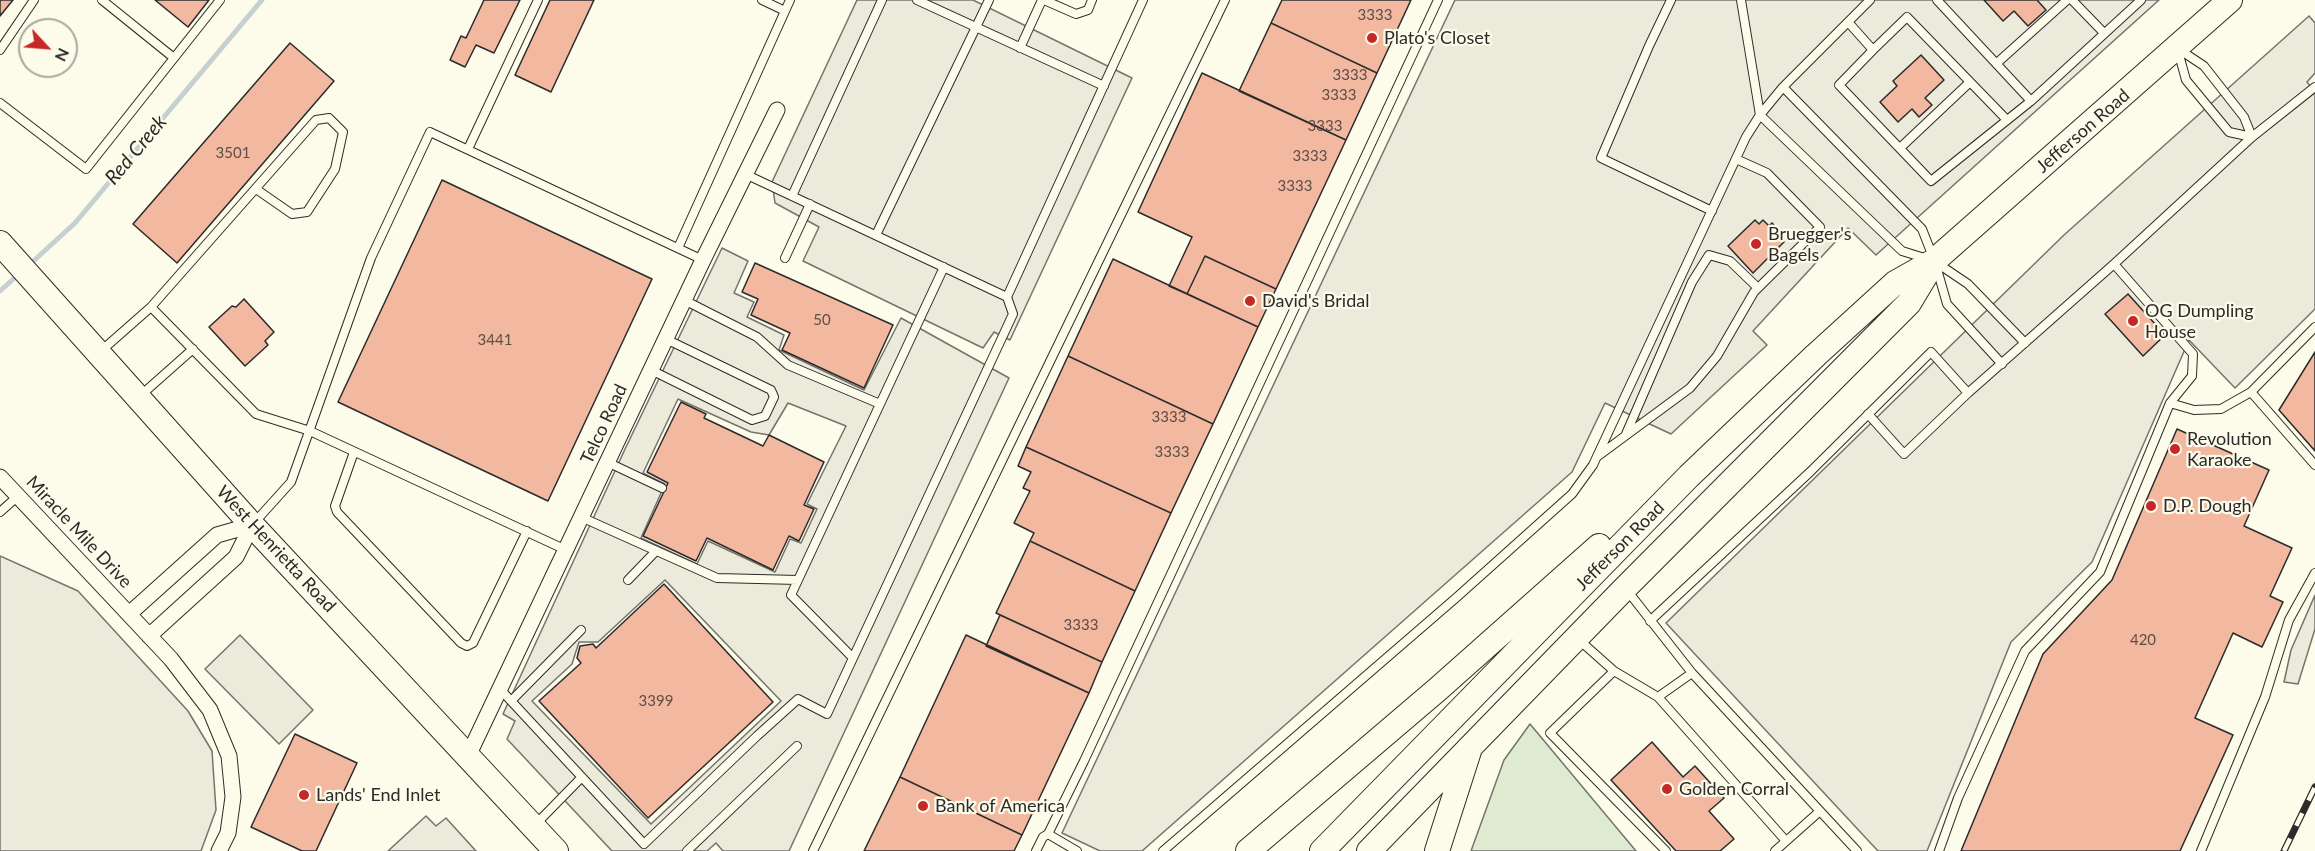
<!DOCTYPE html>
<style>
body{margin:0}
#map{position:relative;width:2315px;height:851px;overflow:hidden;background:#fdfbea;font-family:Lato,sans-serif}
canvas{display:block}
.north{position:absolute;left:18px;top:18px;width:60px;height:60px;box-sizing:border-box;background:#fdfbea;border:2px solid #a9a89e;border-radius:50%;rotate:116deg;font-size:16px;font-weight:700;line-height:24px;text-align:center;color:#2b2b2b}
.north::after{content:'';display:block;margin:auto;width:21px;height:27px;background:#c62828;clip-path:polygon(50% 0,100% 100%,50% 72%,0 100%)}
</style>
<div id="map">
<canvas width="2315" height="851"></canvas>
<div class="north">N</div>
</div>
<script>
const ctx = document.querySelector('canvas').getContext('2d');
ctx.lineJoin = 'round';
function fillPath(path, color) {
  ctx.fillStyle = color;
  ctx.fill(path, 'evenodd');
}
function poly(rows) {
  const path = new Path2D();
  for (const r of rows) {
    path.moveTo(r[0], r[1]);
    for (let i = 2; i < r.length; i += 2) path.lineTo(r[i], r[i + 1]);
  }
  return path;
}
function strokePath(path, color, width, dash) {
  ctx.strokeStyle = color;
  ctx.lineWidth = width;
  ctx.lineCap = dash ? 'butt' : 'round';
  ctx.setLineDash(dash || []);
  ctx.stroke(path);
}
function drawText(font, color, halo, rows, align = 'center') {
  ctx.font = font + ' Lato,sans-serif';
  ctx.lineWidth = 4.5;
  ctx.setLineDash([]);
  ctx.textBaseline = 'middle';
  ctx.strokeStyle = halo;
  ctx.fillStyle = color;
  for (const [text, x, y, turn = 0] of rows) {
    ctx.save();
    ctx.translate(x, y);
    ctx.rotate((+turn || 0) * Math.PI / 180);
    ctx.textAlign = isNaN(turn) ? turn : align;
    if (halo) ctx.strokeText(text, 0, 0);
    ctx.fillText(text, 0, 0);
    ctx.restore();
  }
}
const green = poly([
 [1530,724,1636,851,1471,851,1504,760,1530,724]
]);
fillPath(green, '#deebd1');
strokePath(green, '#74746e', 1.5);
const parking = poly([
 [857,0,973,0,1132,78,1010,340,994,332,983,348,803,261,819,227,775,203,772,182,857,0],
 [1455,0,2159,0,1876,255,1848,228,1753,331,1767,345,1671,434,1605,403,1572,472,1142,851,1100,851,1062,833,1455,0],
 [2309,16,2315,23,2315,73,2307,82,2315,92,2315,309,2235,388,2189,340,2092,562,2011,642,1927,851,1878,851,1666,623,2064,235,2309,16],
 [722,248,748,261,734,293,754,302,747,317,784,335,779,350,864,390,901,318,1009,378,789,851,723,851,716,843,707,851,612,851,507,739,515,721,503,714,626,447,722,248],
 [678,399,751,432,769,435,788,403,846,426,807,504,817,509,801,543,790,539,775,572,708,541,697,564,641,538,665,484,643,473,678,399],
 [665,580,781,701,651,824,532,701,572,664,579,642,598,642,665,580],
 [0,556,78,591,188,711,212,751,216,810,201,851,0,851,0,556],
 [2315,595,2315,629,2298,684,2284,682,2291,650,2315,595],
 [240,635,313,710,279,744,205,669,240,635],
 [426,816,436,826,446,818,476,851,388,851,426,816]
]);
fillPath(parking, '#eceadb');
strokePath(parking, '#74746e', 1.5);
strokePath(poly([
 [28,266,75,223,262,0],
 [0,291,19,274]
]), '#c7d0d0', 5);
const building = poly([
 [0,0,13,0,0,16,0,0],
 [155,0,209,0,188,27,155,0],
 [484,0,520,0,494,53,476,45,465,67,450,60,461,36,466,38,484,0],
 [550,0,594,0,551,92,515,75,550,0],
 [1282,0,1411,0,1377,73,1271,23,1282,0],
 [1984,0,2037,0,2046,10,2028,26,2014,11,2003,21,1984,0],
 [1271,23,1377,73,1346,140,1239,91,1271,23],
 [290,43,334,81,177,263,133,224,290,43],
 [1921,55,1944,80,1925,98,1932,105,1919,117,1912,109,1898,122,1880,102,1897,86,1893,81,1921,55],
 [1202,73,1346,140,1276,289,1205,256,1187,294,1169,286,1192,237,1138,212,1202,73],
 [442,180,652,279,548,501,338,402,442,180],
 [1755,220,1759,224,1763,220,1769,226,1772,223,1782,234,1779,237,1784,242,1753,273,1728,246,1755,220],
 [1205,256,1276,289,1258,327,1187,294,1205,256],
 [1113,259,1258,327,1213,424,1068,356,1113,259],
 [755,263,893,325,864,388,782,350,790,333,751,315,758,299,742,292,755,263],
 [2128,294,2165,335,2143,356,2105,314,2128,294],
 [244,299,274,332,265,341,268,345,245,366,209,327,232,306,236,307,244,299],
 [2315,352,2315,451,2279,410,2315,352],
 [1068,356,1213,424,1171,513,1026,447,1068,356],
 [681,402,706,414,704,418,763,446,769,435,824,462,804,505,814,509,799,541,789,536,773,570,707,538,696,561,643,536,668,483,647,472,681,402],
 [2177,429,2269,470,2244,526,2292,548,2270,596,2283,602,2262,647,2233,633,2195,718,2233,735,2180,851,1961,851,2043,654,2112,580,2177,429],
 [1026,447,1171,513,1135,591,1030,541,1034,533,1014,523,1030,491,1023,488,1031,472,1018,466,1026,447],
 [1030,541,1135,591,1102,662,996,613,1030,541],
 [664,584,773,702,648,818,539,701,581,663,577,658,580,646,593,644,596,648,664,584],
 [1000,615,1102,662,1089,693,986,646,1000,615],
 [966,635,1089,693,1022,835,900,777,966,635],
 [295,734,357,763,316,851,302,851,251,827,295,734],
 [1652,742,1683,777,1695,766,1724,798,1709,811,1734,839,1720,851,1676,851,1611,780,1652,742],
 [900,777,1022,835,1014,851,864,851,900,777]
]);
fillPath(building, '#f2b8a0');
strokePath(building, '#2b2b2b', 1.5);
const lane = poly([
 [102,0,174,58],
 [762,0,785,11],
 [917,0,1104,86],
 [1044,0,1076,14,1088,10,1092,0],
 [1671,0,1649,46,1601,158,1712,211],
 [1741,0,1760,115,1902,251,1934,261,1968,284,2025,343],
 [1937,0,2031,101,2141,0],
 [2072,0,2104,33],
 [1848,22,1873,50,1839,85,1931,181,2031,101],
 [1020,48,1042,0],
 [0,50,34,0],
 [1873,50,1907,17,2007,120],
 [2180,50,2204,66,2244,117,2252,137],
 [2178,51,2186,80,2229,132,2252,137],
 [1997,63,2067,0],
 [1783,87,1922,229,1933,257],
 [0,103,86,169,220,0],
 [1900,148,1970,82],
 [468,149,538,0],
 [745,174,1007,297,1143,0],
 [256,189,292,214,307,212,335,169,343,132,329,118,316,120,151,307,256,414,310,431,566,550],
 [792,196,882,0],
 [876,235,989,0],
 [678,248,790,0],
 [785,258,810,204],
 [2114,264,2193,354,2192,376,2170,403],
 [1937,269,1947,304,2002,364],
 [684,300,757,337,788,365,880,404],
 [101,351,151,307],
 [651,370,752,420,765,416,774,397,771,390,666,339],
 [2251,392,2315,465],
 [140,396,193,349],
 [1868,414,1904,454,1968,393,2114,264,2252,137,2315,87],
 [1626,434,1692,282,1709,255,1730,261,1758,288],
 [354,452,335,506,337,512,461,643,467,646,473,643,527,531],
 [1598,456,1690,388,1717,356,1754,292,1820,227,1767,173,1736,159],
 [607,462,662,488],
 [0,512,18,496],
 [581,517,717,578,798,580],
 [254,523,291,482,371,258,430,132,703,260],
 [628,580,656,551],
 [1626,589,1692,673,1857,851],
 [1650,621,1810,472,1931,352,1968,393],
 [1578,639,1614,671,1550,733,1666,851],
 [853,658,1013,314,1007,297],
 [1614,671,1658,697],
 [1692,673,1658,697,1786,841],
 [500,689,644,844,757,736,798,699,827,714,853,658,791,595,944,267],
 [511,701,581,630],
 [535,825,582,777],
 [1048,834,1077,851],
 [687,851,797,746],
 [813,851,1225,0],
 [1036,851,1043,837,1048,834,1084,761,1438,0],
 [1163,851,1457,597,1572,494,1593,465,1746,137,1760,115,1783,87,1870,0],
 [1775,851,1820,811],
 [1939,851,1958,798,2025,651,2100,572,2170,403,2194,410,2221,409,2251,392,2315,327],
 [2201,851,2265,697,2289,620,2315,573]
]);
const street = poly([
 [0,477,171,659,210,710,229,756,233,797,228,833,219,851],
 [129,614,217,535,252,525],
 [149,636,236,557,252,525],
 [468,756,703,260,777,110]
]);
const primary = poly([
 [0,243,252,525,556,851],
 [1248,851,1438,689,1599,546],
 [1322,851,1689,476,1816,355,1895,283,1934,261,2230,0],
 [1369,851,1625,588,1909,303,1933,263],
 [1437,851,1469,751]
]);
strokePath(lane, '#2b2b2b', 10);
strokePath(street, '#2b2b2b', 17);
strokePath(primary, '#2b2b2b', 26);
strokePath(lane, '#fdfbea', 8);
strokePath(street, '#fdfbea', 15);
strokePath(primary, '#fdfbea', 24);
const rail = poly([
 [2284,851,2315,787]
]);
strokePath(rail, '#2b2b2b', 7);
strokePath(rail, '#fdfbea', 4.5, [14]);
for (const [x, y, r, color] of [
 [1372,38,6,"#c62828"],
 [1756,244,6,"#c62828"],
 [1250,301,6,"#c62828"],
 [2133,321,6,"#c62828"],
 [2175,449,6,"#c62828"],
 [2151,506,6,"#c62828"],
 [1667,789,6,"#c62828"],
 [304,795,6,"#c62828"],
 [923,806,6,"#c62828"]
]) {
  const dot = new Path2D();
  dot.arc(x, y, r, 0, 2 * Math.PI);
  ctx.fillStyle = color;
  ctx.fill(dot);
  strokePath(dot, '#fdfbea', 2);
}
drawText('15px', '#5d4e48', null, [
 ["3333",1375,15],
 ["3333",1350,75],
 ["3333",1339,95],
 ["3333",1325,126],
 ["3501",233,153],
 ["3333",1310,156],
 ["3333",1295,186],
 ["50",822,320],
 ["3441",495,340],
 ["3333",1169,417],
 ["3333",1172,452],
 ["3333",1081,625],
 ["420",2143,640],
 ["3399",656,701]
]);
drawText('18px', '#2b2b2b', '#fdfbea', [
 ["Plato's Closet",1384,38],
 ["Bruegger's",1768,234],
 ["Bagels",1768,255],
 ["David's Bridal",1262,301],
 ["OG Dumpling",2145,311],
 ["House",2145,332],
 ["Revolution",2187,439],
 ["Karaoke",2187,460],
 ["D.P. Dough",2163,506],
 ["Golden Corral",1679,789],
 ["Lands' End Inlet",316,795],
 ["Bank of America",935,806]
], 'left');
drawText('18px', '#2b2b2b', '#fdfbea', [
 ["Jefferson Road",2083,131,-41],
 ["Telco Road",604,424,-65],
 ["Miracle Mile Drive",79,532,47],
 ["Jefferson Road",1620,546,-45],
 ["West Henrietta Road",276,549,47]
]);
drawText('italic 20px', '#2b2b2b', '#fdfbea', [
 ["Red Creek",136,150,-50]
]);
</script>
